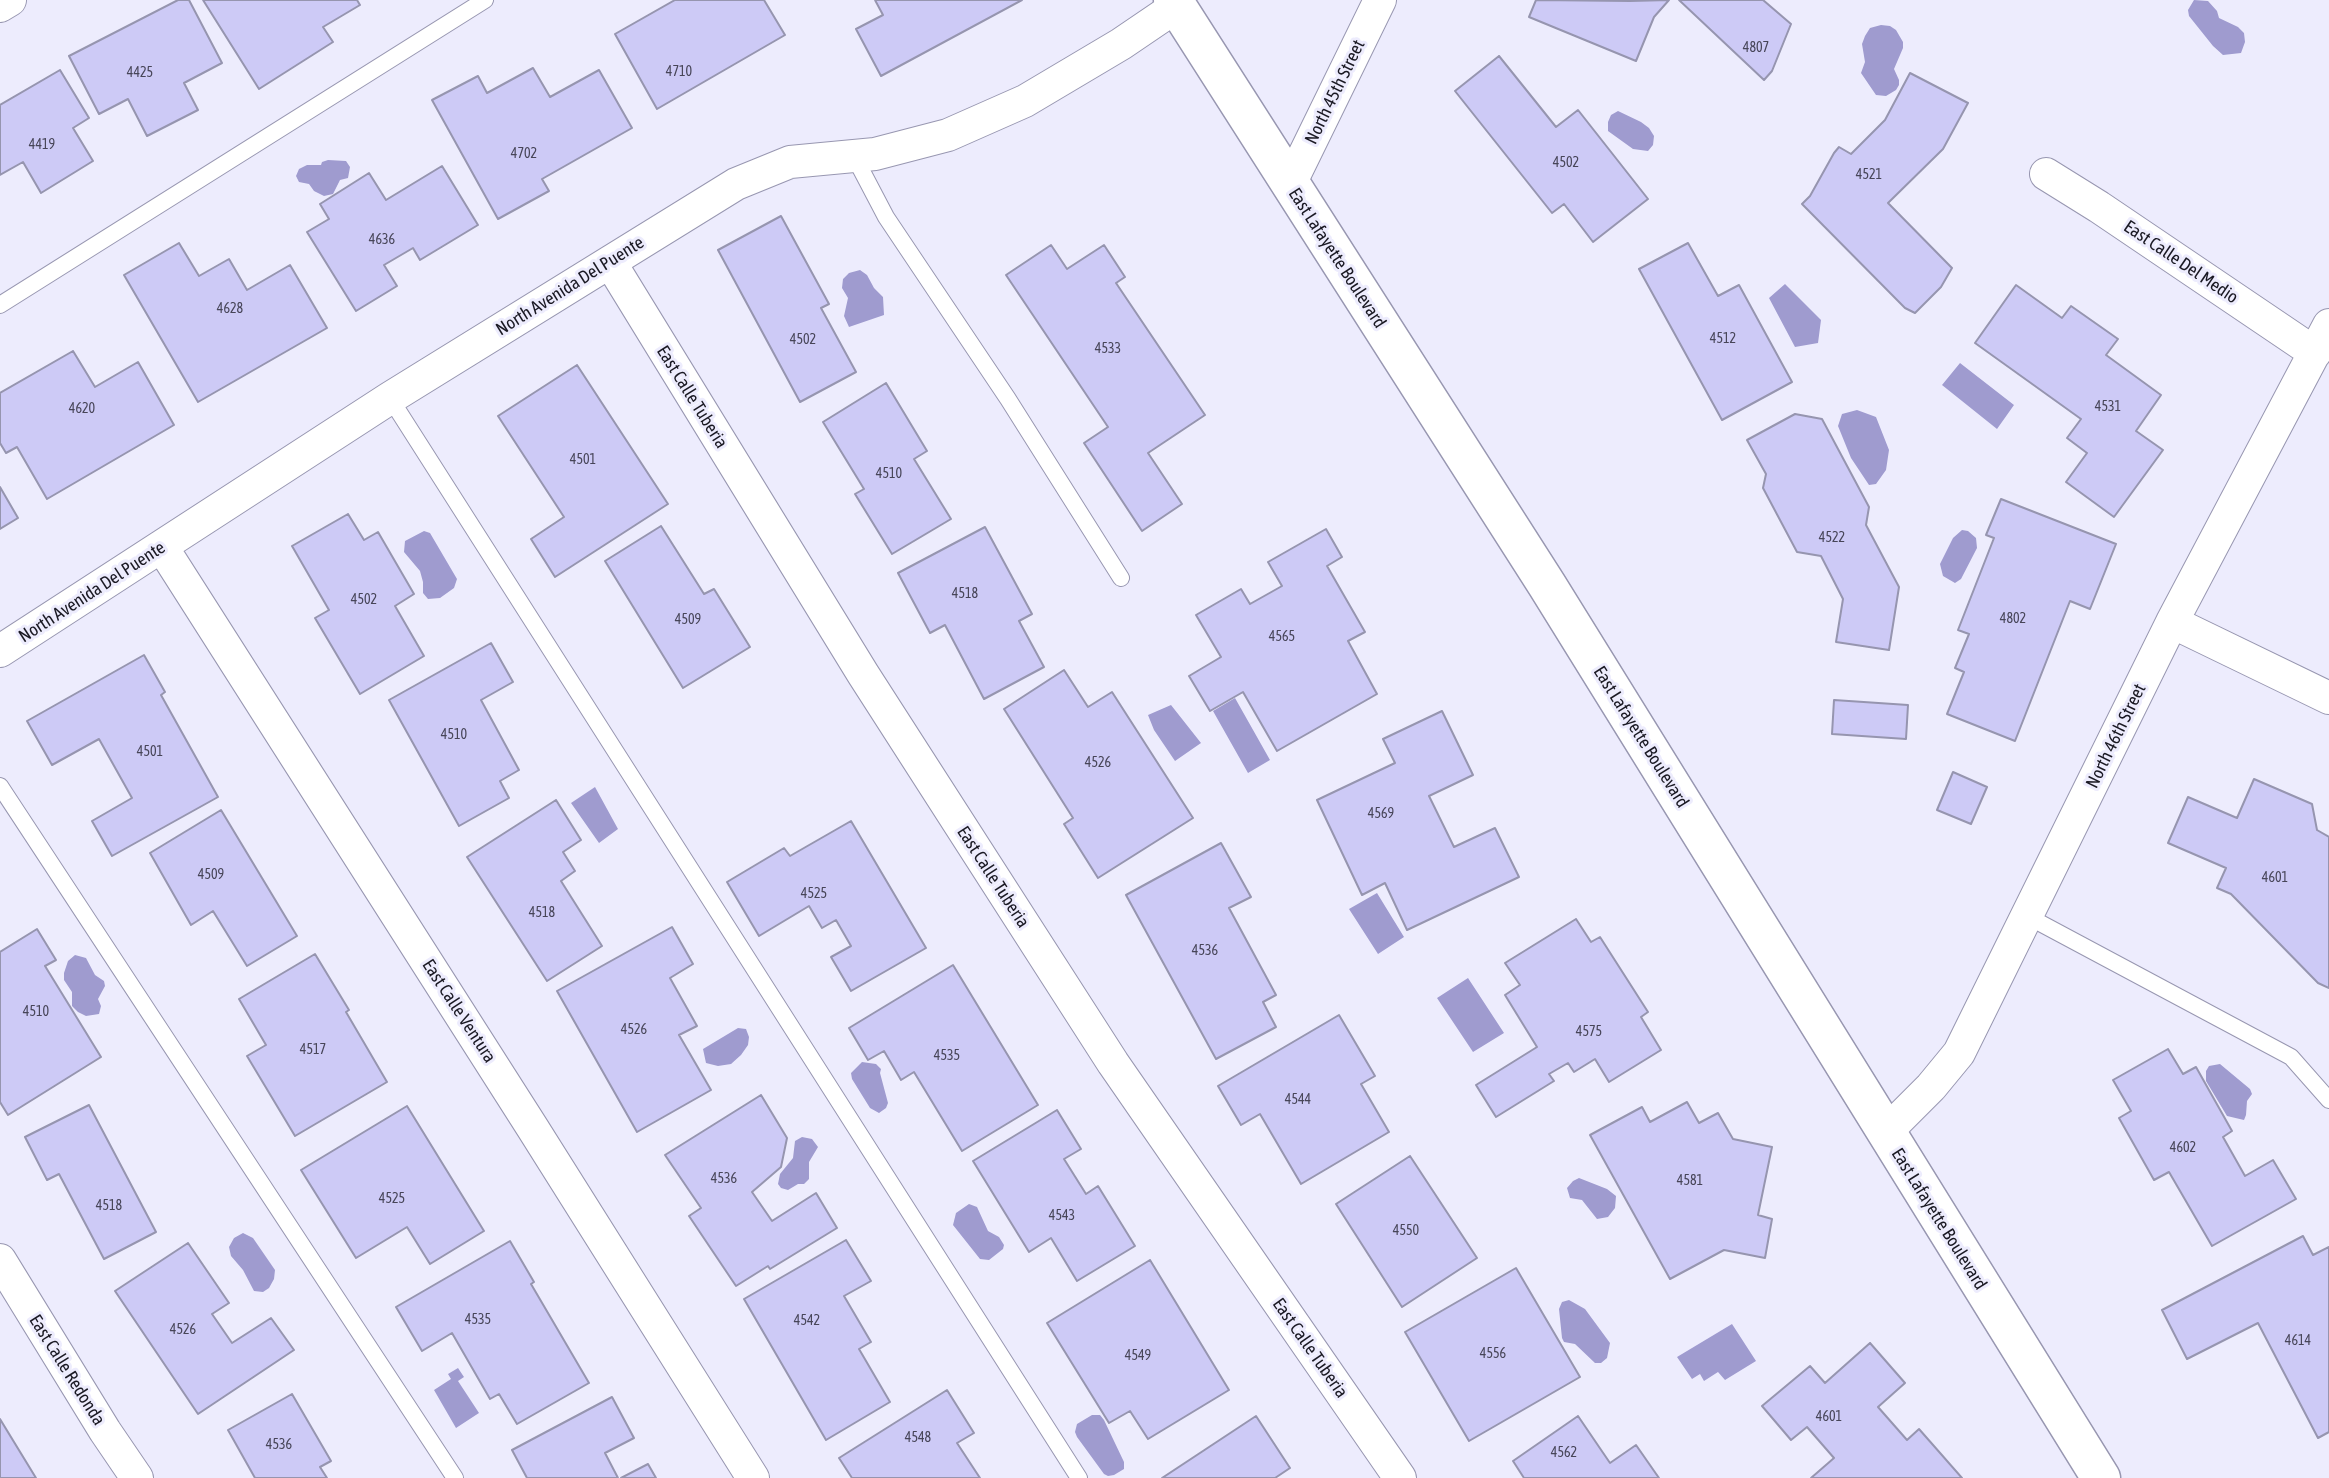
<!DOCTYPE html>
<style>
body{margin:0}
canvas{display:block;background:#edecfd}
</style>
<canvas width="2329" height="1478"></canvas>
<script>
const ctx = document.querySelector('canvas').getContext('2d');
ctx.lineJoin = 'round';
function fillPath(path, color) {
  ctx.fillStyle = color;
  ctx.fill(path, 'evenodd');
}
function poly(rows) {
  const path = new Path2D();
  for (const r of rows) {
    path.moveTo(r[0], r[1]);
    for (let i = 2; i < r.length; i += 2) path.lineTo(r[i], r[i + 1]);
  }
  return path;
}
function strokePath(path, color, width, dash) {
  ctx.strokeStyle = color;
  ctx.lineWidth = width;
  ctx.lineCap = dash ? 'butt' : 'round';
  ctx.setLineDash(dash || []);
  ctx.stroke(path);
}
function drawText(font, color, halo, rows, align = 'center') {
  ctx.font = font + ' "Asap Condensed",sans-serif';
  ctx.lineWidth = 6;
  ctx.setLineDash([]);
  ctx.textBaseline = 'middle';
  ctx.strokeStyle = halo;
  ctx.fillStyle = color;
  for (const [text, x, y, turn = 0] of rows) {
    ctx.save();
    ctx.translate(x, y);
    ctx.rotate((+turn || 0) * Math.PI / 180);
    ctx.textAlign = isNaN(turn) ? turn : align;
    if (halo) ctx.strokeText(text, 0, 0);
    ctx.fillText(text, 0, 0);
    ctx.restore();
  }
}
fillPath(poly([
 [2194,0,2208,1,2217,11,2219,18,2238,27,2244,33,2245,42,2241,53,2223,55,2213,46,2189,16,2188,10],
 [1881,25,1890,26,1896,30,1903,42,1903,48,1894,69,1899,80,1899,85,1896,90,1886,96,1876,95,1861,73,1865,62,1862,44,1865,36,1870,28],
 [1618,111,1641,122,1649,128,1654,136,1653,145,1648,151,1633,149,1608,131,1608,122,1611,115],
 [328,160,346,161,350,167,348,178,340,180,333,194,324,196,314,191,309,184,299,182,296,176,299,169,307,165,321,165,322,162],
 [860,270,867,275,874,288,883,297,884,315,849,327,844,316,848,298,842,288,843,279,849,273],
 [1785,284,1821,320,1818,343,1795,347,1769,298],
 [1960,363,2014,405,1997,429,1942,385],
 [1857,410,1876,417,1889,450,1886,470,1876,484,1869,485,1851,458,1838,426,1842,414],
 [1962,530,1968,531,1976,538,1977,548,1961,579,1955,583,1943,576,1940,564,1953,538],
 [424,531,430,533,457,579,454,588,440,598,428,599,423,593,423,582,420,571,404,552,405,541],
 [1235,698,1270,760,1248,773,1213,711],
 [1171,705,1201,743,1175,761,1154,730,1148,715],
 [595,787,618,829,599,843,571,803],
 [1377,893,1404,937,1378,954,1349,909],
 [75,955,86,958,95,975,104,981,105,986,98,999,101,1006,99,1014,86,1016,78,1012,72,1006,72,992,64,980,64,973,68,961],
 [1468,978,1504,1033,1473,1052,1437,998],
 [738,1028,746,1029,749,1037,748,1045,741,1055,731,1064,718,1066,706,1063,703,1049],
 [862,1062,876,1064,881,1069,880,1073,888,1103,886,1108,879,1113,870,1108,852,1079,851,1073],
 [2220,1064,2250,1089,2252,1094,2247,1101,2246,1115,2244,1120,2227,1116,2206,1081,2206,1071,2209,1066],
 [802,1137,812,1139,818,1147,809,1162,809,1179,804,1184,798,1184,788,1190,781,1188,778,1184,780,1174,793,1158,795,1141],
 [1579,1178,1607,1189,1616,1196,1615,1208,1608,1217,1597,1219,1582,1200,1570,1198,1567,1188,1573,1181],
 [969,1204,977,1207,988,1231,999,1237,1004,1245,1003,1249,989,1260,980,1259,953,1225,956,1213],
 [243,1233,253,1238,275,1270,274,1279,269,1288,263,1292,254,1291,243,1270,231,1256,229,1247,234,1238],
 [1569,1300,1585,1309,1610,1343,1607,1358,1601,1363,1595,1363,1575,1344,1564,1342,1562,1338,1559,1309,1562,1302],
 [1732,1324,1756,1361,1725,1380,1718,1372,1704,1381,1700,1374,1692,1379,1677,1357],
 [458,1368,464,1377,458,1381,479,1413,456,1428,434,1390,451,1379,448,1374],
 [1092,1415,1100,1415,1104,1420,1124,1462,1124,1469,1114,1475,1108,1476,1104,1474,1077,1437,1075,1432,1077,1424]
]), '#9f9bcf');
const building = poly([
 [178,0,189,0,222,63,184,83,198,110,147,136,128,99,99,114,69,56,178,0],
 [203,0,357,0,360,5,323,27,333,42,259,89,203,0],
 [675,0,764,0,785,35,657,109,615,34,675,0],
 [875,0,1022,0,881,76,856,29,883,15,875,0],
 [1536,0,1630,1,1669,0,1654,17,1636,61,1529,17,1536,0],
 [1679,0,1763,0,1791,24,1772,71,1764,80,1679,0],
 [1499,56,1556,127,1578,110,1648,199,1593,242,1564,204,1552,213,1455,91,1499,56],
 [533,68,550,97,599,70,632,128,542,179,549,191,498,219,432,100,478,76,487,93,533,68],
 [60,70,89,118,73,128,93,161,41,193,23,162,0,175,0,105,60,70],
 [1910,73,1968,103,1943,149,1888,203,1952,268,1941,287,1915,313,1905,308,1802,204,1810,196,1834,153,1839,147,1851,154,1885,120,1910,73],
 [442,166,478,225,420,260,413,248,384,265,397,286,356,311,307,232,329,219,320,204,369,173,386,200,442,166],
 [781,216,829,304,821,308,856,372,800,402,718,250,781,216],
 [179,243,199,276,229,259,247,290,290,265,327,328,198,402,124,275,179,243],
 [1688,243,1718,296,1739,285,1792,382,1722,420,1639,269,1688,243],
 [1051,245,1067,269,1104,245,1125,277,1116,283,1205,415,1148,453,1182,504,1142,531,1084,443,1108,427,1006,275,1051,245],
 [2016,285,2062,318,2071,306,2118,339,2106,355,2161,395,2136,431,2163,450,2114,517,2066,482,2087,453,2067,438,2081,419,1975,343,2016,285],
 [73,351,95,387,138,362,174,425,47,499,17,447,6,453,0,443,0,393,73,351],
 [577,365,668,504,555,577,531,539,564,517,498,416,577,365],
 [886,383,927,451,914,459,951,519,892,554,855,494,864,489,823,422,886,383],
 [1795,414,1822,419,1869,507,1866,525,1899,587,1889,650,1836,642,1843,599,1821,556,1797,552,1763,488,1766,474,1747,440,1795,414],
 [0,487,18,518,0,529,0,487],
 [2001,499,2116,544,2090,609,2070,601,2015,741,1947,714,1964,672,1955,668,1969,634,1958,630,1994,538,1986,535,2001,499],
 [348,514,364,540,378,532,414,594,395,606,424,656,360,694,315,618,329,610,292,546,348,514],
 [661,526,704,594,714,589,750,647,683,688,605,561,661,526],
 [985,527,1032,614,1019,621,1044,667,984,699,945,625,930,633,898,573,985,527],
 [1326,529,1342,557,1327,566,1365,632,1348,641,1377,694,1277,751,1243,692,1210,711,1189,676,1221,657,1196,615,1241,589,1250,604,1282,586,1268,562,1326,529],
 [491,643,513,682,481,700,519,770,500,781,509,798,459,826,389,700,491,643],
 [144,655,165,692,161,695,218,797,112,856,92,821,132,798,99,739,52,765,27,721,144,655],
 [1064,670,1088,707,1112,692,1193,818,1098,878,1064,824,1073,818,1004,709,1064,670],
 [1834,700,1908,705,1906,739,1832,734,1834,700],
 [1442,711,1473,775,1429,796,1454,847,1495,828,1519,877,1407,930,1385,883,1362,895,1317,800,1395,763,1383,739,1442,711],
 [1953,772,1987,787,1971,824,1937,810,1953,772],
 [2254,779,2312,804,2317,830,2329,837,2329,988,2318,983,2231,894,2217,888,2226,868,2168,843,2188,797,2237,818,2254,779],
 [556,800,581,840,563,852,575,871,561,881,602,946,547,981,467,857,556,800],
 [221,810,297,936,247,966,213,911,191,925,150,853,221,810],
 [851,821,926,948,851,991,831,957,851,946,836,920,822,928,809,906,759,936,727,882,784,848,790,856,851,821],
 [1221,843,1251,897,1229,908,1276,995,1263,1002,1276,1027,1216,1059,1126,895,1221,843],
 [1576,919,1591,942,1600,937,1648,1012,1641,1017,1661,1050,1609,1082,1595,1059,1574,1072,1568,1063,1549,1074,1554,1081,1496,1117,1476,1085,1537,1047,1505,995,1520,985,1505,963,1576,919],
 [672,927,693,964,670,978,697,1026,679,1035,711,1090,637,1132,557,991,672,927],
 [37,929,56,960,45,966,101,1057,8,1115,0,1102,0,952,37,929],
 [315,954,349,1010,346,1012,387,1082,295,1136,247,1056,266,1045,239,999,315,954],
 [953,965,1038,1105,962,1151,914,1072,901,1080,884,1051,868,1060,849,1028,953,965],
 [1339,1015,1375,1076,1361,1084,1389,1132,1301,1184,1260,1114,1241,1125,1218,1086,1339,1015],
 [2168,1049,2183,1074,2196,1067,2232,1131,2223,1137,2245,1176,2273,1160,2296,1199,2212,1246,2169,1172,2154,1180,2119,1118,2131,1111,2113,1080,2168,1049],
 [761,1095,787,1138,781,1167,752,1192,772,1221,816,1193,837,1228,770,1269,768,1266,736,1286,689,1216,701,1208,665,1155,761,1095],
 [1687,1102,1699,1123,1718,1113,1733,1139,1772,1147,1758,1215,1772,1219,1765,1258,1724,1250,1670,1279,1590,1135,1642,1107,1650,1122,1687,1102],
 [89,1105,156,1232,104,1259,59,1174,47,1180,25,1137,89,1105],
 [407,1106,484,1231,430,1264,407,1227,356,1258,301,1170,407,1106],
 [1057,1110,1081,1149,1064,1159,1086,1194,1098,1186,1135,1246,1077,1281,1051,1238,1029,1252,973,1161,1057,1110],
 [1410,1156,1477,1258,1402,1307,1336,1204,1410,1156],
 [2303,1236,2313,1255,2329,1247,2329,1432,2318,1438,2258,1323,2187,1359,2162,1310,2303,1236],
 [846,1240,871,1281,844,1296,871,1342,859,1349,890,1402,826,1440,744,1299,846,1240],
 [510,1241,534,1282,531,1284,589,1383,517,1424,499,1394,490,1399,452,1333,422,1351,396,1307,510,1241],
 [188,1243,229,1303,212,1314,232,1343,271,1318,294,1350,198,1414,115,1291,188,1243],
 [1150,1260,1229,1390,1148,1439,1130,1411,1109,1423,1047,1323,1150,1260],
 [1516,1268,1580,1377,1469,1441,1405,1332,1516,1268],
 [1870,1343,1905,1383,1878,1407,1907,1440,1919,1429,1962,1478,1811,1478,1834,1458,1807,1427,1791,1440,1762,1406,1810,1366,1825,1383,1870,1343],
 [947,1390,974,1433,957,1443,980,1478,852,1478,839,1458,947,1390],
 [292,1394,331,1461,320,1467,327,1478,255,1478,228,1430,292,1394],
 [612,1397,634,1438,605,1453,618,1478,527,1478,512,1450,612,1397],
 [1256,1416,1290,1468,1275,1478,1162,1478,1256,1416],
 [1578,1416,1610,1463,1636,1445,1659,1478,1524,1478,1513,1461,1578,1416],
 [0,1419,36,1478,0,1478,0,1419],
 [648,1464,656,1478,621,1478,648,1464]
]);
fillPath(building, '#cdcaf6');
strokePath(building, '#9695af', 2);
const service = poly([
 [854,156,886,217,1008,399,1121,578],
 [0,305,485,0],
 [390,398,1079,1478],
 [0,786,455,1478],
 [2027,916,2291,1057,2329,1100]
]);
const minor = poly([
 [0,6,10,0],
 [2046,174,2099,207,2315,353],
 [1290,184,1380,0],
 [610,262,863,674,1113,1063,1400,1478],
 [162,547,532,1127,753,1478],
 [2172,622,2329,698],
 [0,651,390,398,736,184,790,162,875,154,948,135,1025,101,1121,44,1177,6],
 [1885,1133,1931,1087,1959,1053,2172,622,2329,325],
 [0,1260,105,1431,137,1478]
]);
const tertiary = poly([
 [1173,0,1547,585,2101,1478]
]);
strokePath(service, '#9897b1', 18);
strokePath(minor, '#9897b1', 34);
strokePath(tertiary, '#9897b1', 41);
strokePath(service, '#fff', 16);
strokePath(minor, '#fff', 32);
strokePath(tertiary, '#fff', 38);
drawText('14px', '#474558', null, [
 ["4807",1756,48],
 ["4710",679,72],
 ["4425",140,73],
 ["4419",42,145],
 ["4702",524,154],
 ["4502",1566,163],
 ["4521",1869,175],
 ["4636",382,240],
 ["4628",230,309],
 ["4512",1723,339],
 ["4502",803,340],
 ["4533",1108,349],
 ["4531",2108,407],
 ["4620",82,409],
 ["4501",583,460],
 ["4510",889,474],
 ["4522",1832,538],
 ["4518",965,594],
 ["4502",364,600],
 ["4802",2013,619],
 ["4509",688,620],
 ["4565",1282,637],
 ["4510",454,735],
 ["4501",150,752],
 ["4526",1098,763],
 ["4569",1381,814],
 ["4509",211,875],
 ["4601",2275,878],
 ["4525",814,894],
 ["4518",542,913],
 ["4536",1205,951],
 ["4510",36,1012],
 ["4526",634,1030],
 ["4575",1589,1032],
 ["4517",313,1050],
 ["4535",947,1056],
 ["4544",1298,1100],
 ["4602",2183,1148],
 ["4536",724,1179],
 ["4581",1690,1181],
 ["4525",392,1199],
 ["4518",109,1206],
 ["4543",1062,1216],
 ["4550",1406,1231],
 ["4535",478,1320],
 ["4542",807,1321],
 ["4526",183,1330],
 ["4614",2298,1341],
 ["4556",1493,1354],
 ["4549",1138,1356],
 ["4601",1829,1417],
 ["4548",918,1438],
 ["4536",279,1445],
 ["4562",1564,1453]
]);
drawText('18px', '#1a1923', '#edecfd', [
 ["North 45th Street",1335,92,-64],
 ["East Lafayette Boulevard",1337,258,57],
 ["East Calle Del Medio",2181,262,34],
 ["North Avenida Del Puente",570,286,-32],
 ["East Calle Tuberia",692,397,58],
 ["North Avenida Del Puente",92,592,-33],
 ["North 46th Street",2116,736,-64],
 ["East Lafayette Boulevard",1641,737,58],
 ["East Calle Tuberia",993,877,57],
 ["East Calle Ventura",459,1011,57],
 ["East Lafayette Boulevard",1939,1219,58],
 ["East Calle Tuberia",1310,1348,55],
 ["East Calle Redonda",67,1370,58]
]);
</script>
